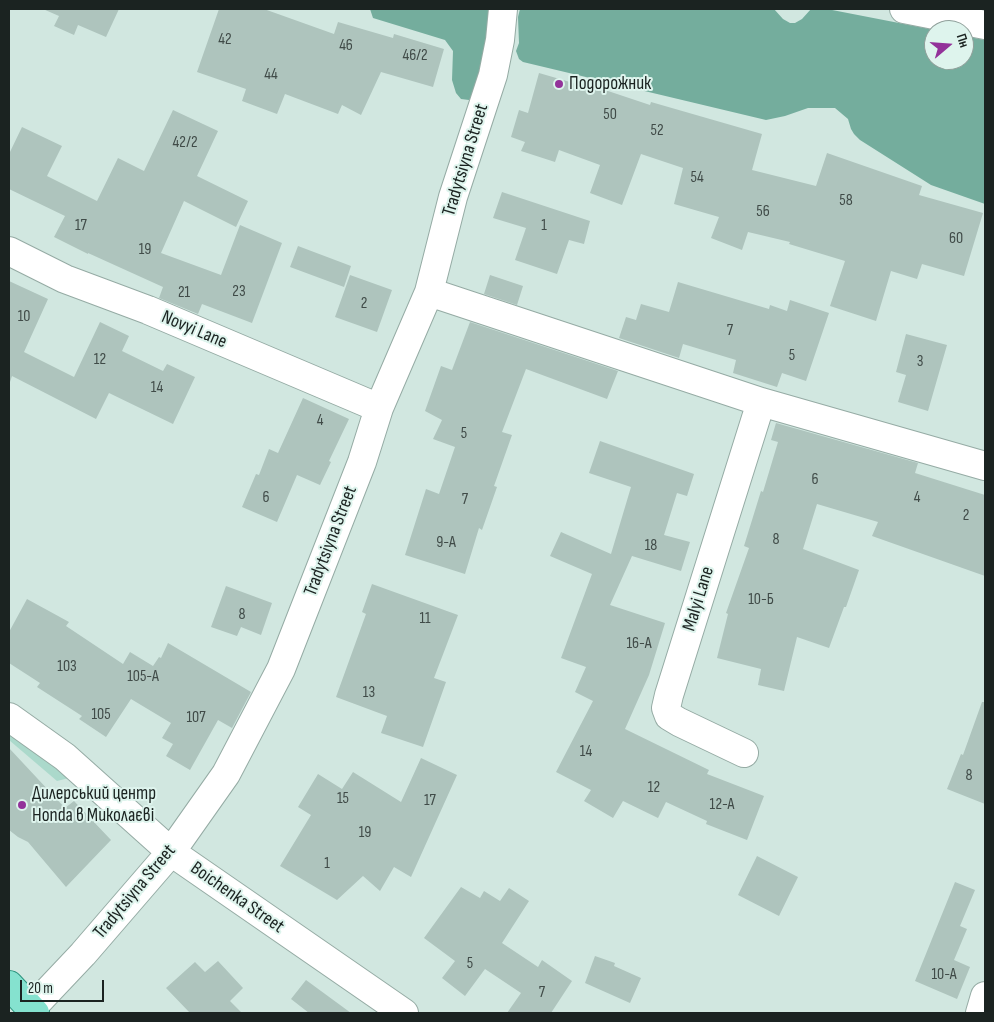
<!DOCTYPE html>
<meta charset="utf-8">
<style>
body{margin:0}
#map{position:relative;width:994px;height:1022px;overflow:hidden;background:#d1e7e0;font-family:"Sofia Sans Condensed",sans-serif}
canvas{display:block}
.frame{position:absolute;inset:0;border:10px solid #1b2321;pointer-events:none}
.north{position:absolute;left:924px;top:20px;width:50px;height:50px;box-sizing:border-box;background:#def4ed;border:1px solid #90a09b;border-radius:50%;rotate:72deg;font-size:14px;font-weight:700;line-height:20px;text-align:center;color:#1b2321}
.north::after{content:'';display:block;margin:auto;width:18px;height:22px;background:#93329a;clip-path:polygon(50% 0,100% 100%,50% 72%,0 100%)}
.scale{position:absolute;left:20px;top:980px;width:84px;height:22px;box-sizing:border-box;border:2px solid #1b2321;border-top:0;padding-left:6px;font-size:15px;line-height:18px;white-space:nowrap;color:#1b2321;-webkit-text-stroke:4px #def4ed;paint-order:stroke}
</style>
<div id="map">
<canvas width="994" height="1022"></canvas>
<div class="frame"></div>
<div class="north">Пн</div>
<div class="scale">20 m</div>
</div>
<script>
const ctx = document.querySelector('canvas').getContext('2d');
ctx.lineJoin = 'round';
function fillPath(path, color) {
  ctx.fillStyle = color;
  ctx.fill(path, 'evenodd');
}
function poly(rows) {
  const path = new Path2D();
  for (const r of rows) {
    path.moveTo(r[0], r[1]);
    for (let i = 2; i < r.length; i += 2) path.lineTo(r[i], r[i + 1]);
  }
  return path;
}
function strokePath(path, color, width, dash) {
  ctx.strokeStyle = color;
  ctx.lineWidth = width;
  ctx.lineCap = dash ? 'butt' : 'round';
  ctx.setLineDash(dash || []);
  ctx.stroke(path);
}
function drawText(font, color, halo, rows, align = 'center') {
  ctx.font = font + ' "Sofia Sans Condensed",sans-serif';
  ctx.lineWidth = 4;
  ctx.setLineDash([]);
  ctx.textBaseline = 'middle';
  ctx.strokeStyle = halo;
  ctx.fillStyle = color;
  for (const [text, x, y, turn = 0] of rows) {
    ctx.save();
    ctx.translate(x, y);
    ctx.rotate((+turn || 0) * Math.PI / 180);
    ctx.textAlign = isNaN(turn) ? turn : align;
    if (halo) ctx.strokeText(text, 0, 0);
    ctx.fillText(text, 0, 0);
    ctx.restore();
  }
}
fillPath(poly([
 [9,723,69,778,57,781,9,740]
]), '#abd9cb');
fillPath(poly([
 [370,9,493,9,489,42,472,97,469,100,461,99,456,93,452,80,453,51,445,40,373,18],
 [520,9,774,9,783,19,790,23,795,23,802,19,811,9,827,9,935,30,934,30,934,60,964,60,964,36,985,40,985,204,931,185,860,140,854,134,851,129,848,119,835,108,808,108,785,116,766,120,523,62,519,59,516,51,519,43,518,17]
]), '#74ad9d');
fillPath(poly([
 [43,9,119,9,106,37,78,25,74,35,54,26,59,16],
 [219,9,264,9,334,34,338,22,393,38,394,34,444,49,433,87,381,72,361,115,342,105,338,114,285,94,277,114,242,101,246,89,197,72],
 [539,73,601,91,602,89,650,105,651,102,762,134,752,170,816,186,827,153,922,186,919,195,983,213,964,276,922,264,917,279,891,271,876,321,830,306,845,261,789,244,790,242,748,232,742,250,711,238,719,217,674,204,683,168,641,154,622,205,590,193,600,165,559,150,555,162,521,151,525,142,511,137,519,110,528,113],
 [173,110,218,131,197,176,248,201,236,227,184,201,161,253,221,275,240,225,282,243,252,323,202,304,198,314,159,298,163,287,88,253,88,254,54,237,65,216,9,189,9,154,22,127,62,146,47,176,97,201,118,158,144,171],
 [502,192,590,221,584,244,569,240,557,274,515,260,526,228,493,218],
 [298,246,351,266,344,287,290,267],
 [350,275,392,290,377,332,335,317],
 [490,275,523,286,517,305,484,294],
 [9,281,48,299,24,352,74,377,100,322,129,336,122,351,163,371,167,364,195,377,173,424,109,393,96,419,12,376,9,385],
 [678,282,769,309,770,305,787,311,790,300,829,313,806,381,782,373,777,387,733,373,736,360,683,344,679,358,619,338,626,317,636,320,641,304,669,312],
 [470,322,618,371,607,399,526,369,502,432,512,435,494,486,497,487,482,530,479,528,465,574,405,555,426,489,439,494,455,447,433,439,442,420,425,411,441,366,452,370],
 [906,334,947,345,928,411,898,402,906,375,896,372],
 [303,398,349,419,329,461,331,462,320,485,297,475,277,522,242,507,256,474,259,475,269,449,278,453],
 [776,423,918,463,915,473,985,495,985,576,872,536,878,522,817,504,803,549,859,570,846,607,844,607,829,648,797,637,784,691,758,685,761,669,717,658,728,614,726,613,749,548,744,546,761,491,763,492,778,442,771,440],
 [600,441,694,474,687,496,677,493,664,535,690,542,681,571,632,556,610,605,665,623,649,675,625,729,709,770,707,774,764,796,747,840,706,824,707,821,666,802,658,818,623,801,613,818,584,801,591,790,556,772,593,701,575,692,586,667,561,658,592,574,550,556,561,532,611,554,631,487,589,473],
 [372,584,458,615,434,678,446,682,423,747,381,733,387,716,336,697,366,614,362,612],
 [226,586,272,603,261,635,241,627,237,636,211,627],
 [27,599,69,622,66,626,123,664,130,652,153,666,159,657,161,658,168,643,251,692,232,728,218,720,190,770,166,756,173,744,162,738,171,723,131,699,106,737,79,719,82,716,37,687,40,683,9,663,9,632],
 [982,702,985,702,985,804,947,789,961,754,963,755],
 [9,748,65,808,74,801,111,840,66,887,28,842,18,837,9,830],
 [421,758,457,775,411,877,394,867,380,891,363,876,337,900,280,866,311,815,298,807,318,774,342,789,353,772,401,802],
 [757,856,798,877,779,916,738,895],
 [955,882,975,890,960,926,967,929,954,960,970,967,957,999,915,981],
 [461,887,480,898,484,891,500,901,509,888,529,901,502,943,538,967,542,960,572,981,551,1013,507,1013,521,993,485,969,465,996,442,978,455,961,424,938],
 [595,956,615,963,614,966,641,978,630,1003,585,983],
 [218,961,243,988,230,1001,242,1013,190,1013,166,988,195,962,205,972],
 [306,980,351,1013,309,1013,291,999]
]), '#aec4bd');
const minor = poly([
 [904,9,985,25],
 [9,251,65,279,148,310,379,408],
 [429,292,761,402,985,466],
 [9,717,65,757,171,852,404,1013],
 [744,753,679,722,669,716,666,708,669,695,761,402],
 [31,1009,83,954,171,852,226,774,281,669,362,462,379,408,429,292,453,197,493,75,500,40,503,9],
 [980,1013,985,996]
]);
const major = poly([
 [9,985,35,1013]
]);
strokePath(minor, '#95aba4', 30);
strokePath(major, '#2b937d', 30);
strokePath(minor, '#fff', 28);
strokePath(major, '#85e2cf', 28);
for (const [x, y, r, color] of [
 [559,84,5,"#93329a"],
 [22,805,5,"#93329a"]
]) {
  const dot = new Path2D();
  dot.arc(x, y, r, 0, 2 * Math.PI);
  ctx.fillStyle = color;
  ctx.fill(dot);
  strokePath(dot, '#def4ed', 2);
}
drawText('16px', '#404b48', null, [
 ["42",225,40],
 ["46",346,46],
 ["46/2",415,56],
 ["44",271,75],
 ["50",610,115],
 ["52",657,131],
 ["42/2",185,143],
 ["54",697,178],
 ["58",846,201],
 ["56",763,212],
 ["17",81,226],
 ["1",544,226],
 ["60",956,239],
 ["19",145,250],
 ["23",239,292],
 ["21",184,293],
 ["2",364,304],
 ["10",24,317],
 ["7",730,331],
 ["5",792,356],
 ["12",100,360],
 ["3",920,362],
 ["14",157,388],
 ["4",320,421],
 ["5",464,434],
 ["6",815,480],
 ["6",266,498],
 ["4",917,498],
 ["7",465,500],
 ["2",966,516],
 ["8",776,540],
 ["9-А",446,543],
 ["18",651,546],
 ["10-Б",761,600],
 ["8",242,615],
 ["11",425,619],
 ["16-А",639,644],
 ["103",67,667],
 ["105-А",143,677],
 ["13",369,693],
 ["105",101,715],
 ["107",196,718],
 ["14",586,752],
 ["8",969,776],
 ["12",654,788],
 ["15",343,799],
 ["17",430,801],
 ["12-А",722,805],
 ["19",365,833],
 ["1",327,864],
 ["5",470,964],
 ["10-А",944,975],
 ["7",542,993]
]);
drawText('19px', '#1b2321', '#def4ed', [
 ["Подорожник",569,84],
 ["Дилерський центр",32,794],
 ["Honda в Миколаєві",32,816]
], 'left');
drawText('19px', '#1b2321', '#def4ed', [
 ["Tradytsiyna Street",466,160,-73],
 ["Novyi Lane",194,330,23],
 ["Tradytsiyna Street",331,541,-69],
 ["Malyi Lane",699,599,-73],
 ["Tradytsiyna Street",135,892,-50],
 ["Boichenka Street",237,898,35]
]);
</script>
